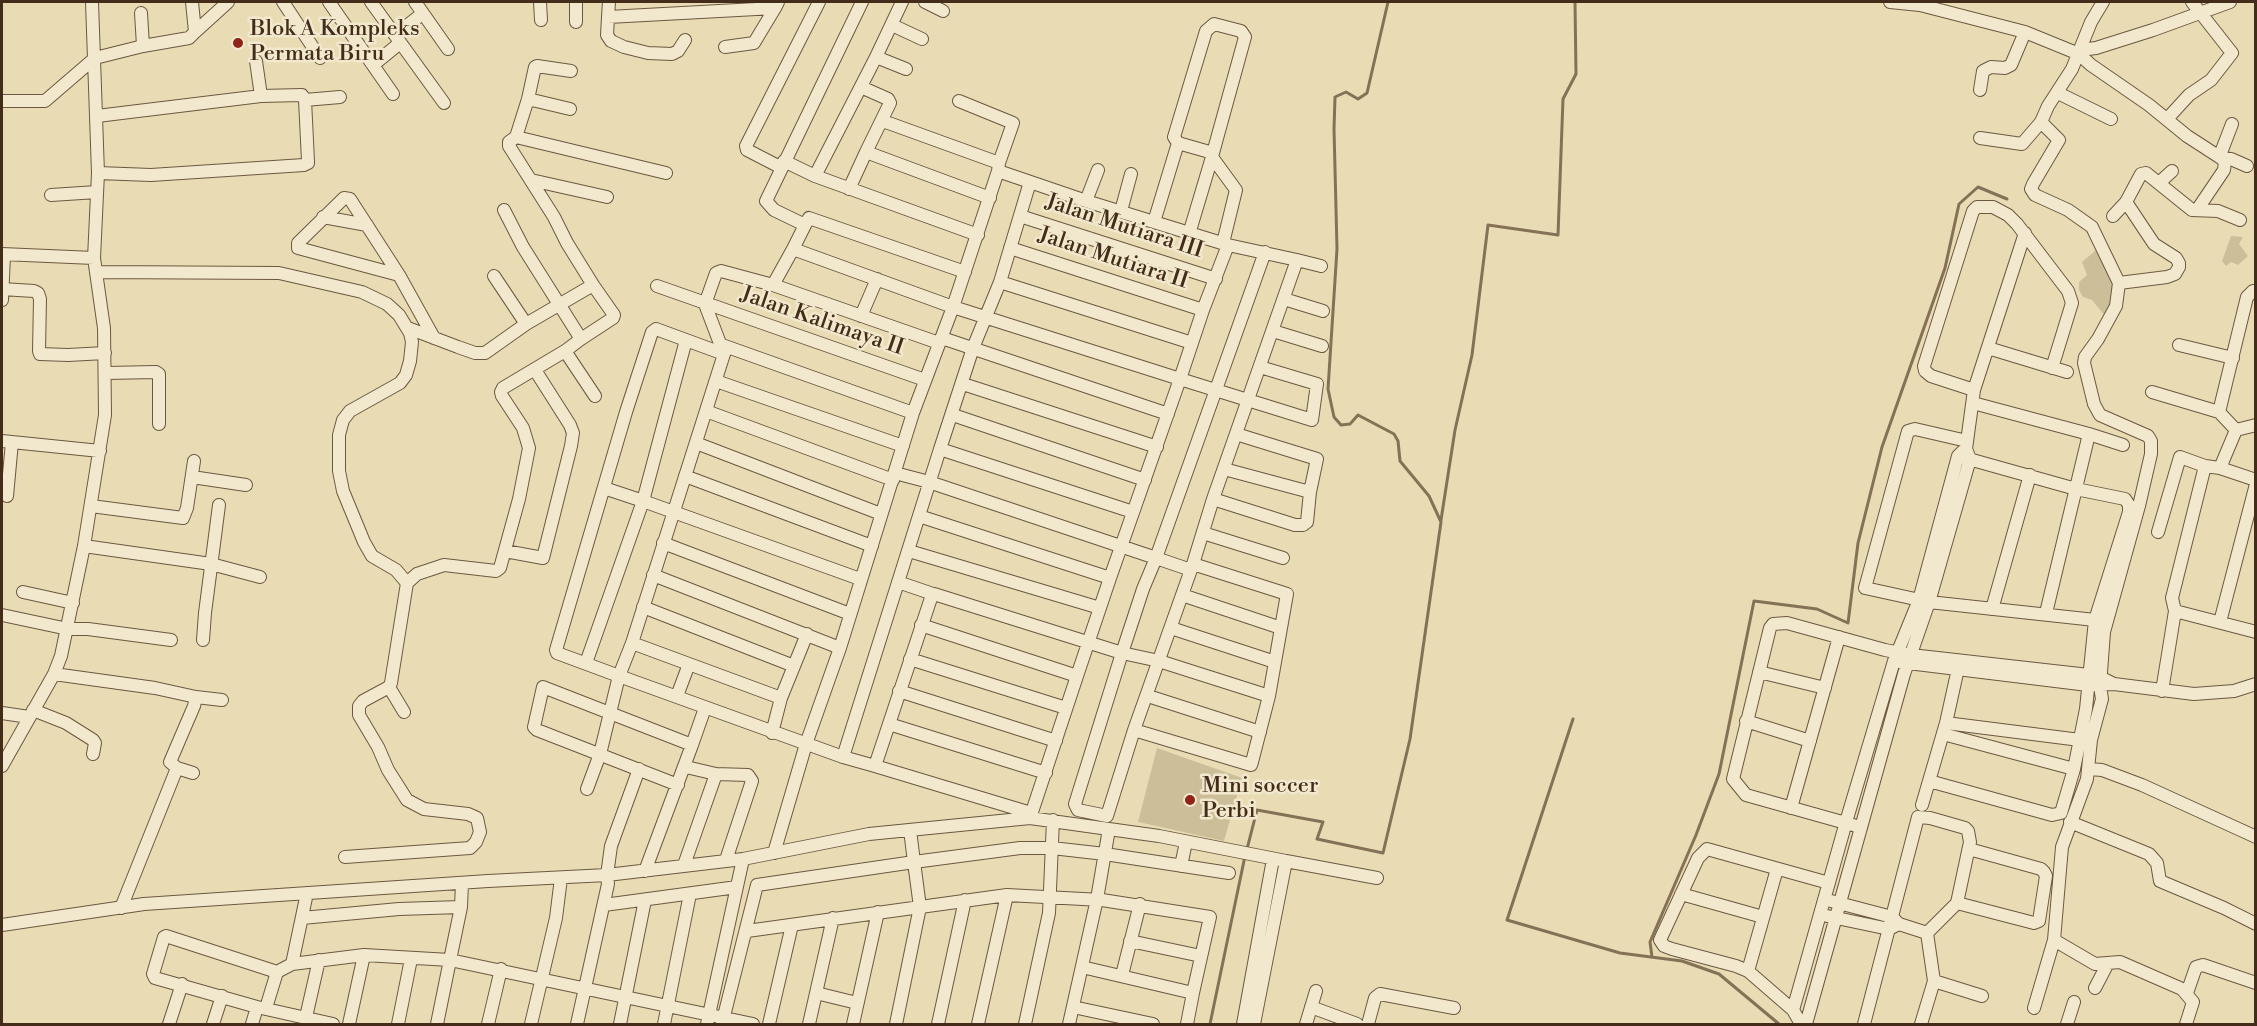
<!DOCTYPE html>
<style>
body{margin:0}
#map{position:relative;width:2257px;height:1026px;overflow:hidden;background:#e9dcb4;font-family:"Libre Bodoni",serif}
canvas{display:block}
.frame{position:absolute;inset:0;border:3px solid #432c19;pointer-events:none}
</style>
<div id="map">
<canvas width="2257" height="1026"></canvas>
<div class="frame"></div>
</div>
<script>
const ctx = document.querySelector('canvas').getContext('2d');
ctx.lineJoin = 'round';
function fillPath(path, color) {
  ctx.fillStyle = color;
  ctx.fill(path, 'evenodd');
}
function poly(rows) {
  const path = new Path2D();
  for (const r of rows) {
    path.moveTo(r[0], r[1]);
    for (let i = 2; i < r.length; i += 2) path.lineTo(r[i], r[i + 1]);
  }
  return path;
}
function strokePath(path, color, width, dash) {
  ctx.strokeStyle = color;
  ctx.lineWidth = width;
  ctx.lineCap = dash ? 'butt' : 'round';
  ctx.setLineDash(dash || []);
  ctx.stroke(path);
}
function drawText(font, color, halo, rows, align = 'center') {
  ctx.font = font + ' "Libre Bodoni",serif';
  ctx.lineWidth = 5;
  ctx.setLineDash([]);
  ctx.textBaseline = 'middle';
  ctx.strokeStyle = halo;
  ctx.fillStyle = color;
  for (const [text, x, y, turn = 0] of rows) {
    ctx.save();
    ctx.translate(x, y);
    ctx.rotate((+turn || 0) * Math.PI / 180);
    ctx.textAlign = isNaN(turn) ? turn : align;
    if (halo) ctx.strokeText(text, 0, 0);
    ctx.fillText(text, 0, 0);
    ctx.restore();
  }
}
fillPath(poly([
 [2231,236,2243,237,2239,244,2248,256,2238,265,2231,262,2226,266,2222,261],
 [2101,246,2113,280,2111,308,2105,316,2092,300,2083,297,2079,290,2079,282,2087,275,2082,262],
 [1157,748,1242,778,1224,841,1138,822]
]), '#cdbe9a');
strokePath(poly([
 [1441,520,1455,430,1472,355,1488,225,1558,235,1563,99,1576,74,1575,2],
 [1573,719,1507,920,1620,953,1682,961,1719,974,1779,1024],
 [1247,849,1257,810,1323,822,1317,839,1383,853,1410,739,1441,522,1429,496,1400,461,1398,441,1394,434,1358,415,1350,424,1341,425,1334,417,1328,389,1337,249,1334,129,1335,97,1346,92,1358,99,1367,93,1388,2],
 [1652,957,1650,942,1696,835,1719,774,1754,601,1817,609,1848,623,1858,543,1882,447,1945,268,1959,204,1978,187,2007,199],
 [1210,1024,1245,856]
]), '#857256', 3);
const minor = poly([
 [283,2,320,58],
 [329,2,393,94],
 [371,2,444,103],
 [415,2,448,49],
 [540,2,541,20],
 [576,2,576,22],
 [925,2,943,11],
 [1890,2,1920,5,2025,32,2079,54,2091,65,2149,105,2187,136,2221,158,2231,159,2247,166],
 [141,13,143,46],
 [608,17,609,2],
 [892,25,922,39],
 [195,32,228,2],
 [395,35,422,14],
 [685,40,678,51,672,54,648,53,624,47,611,41,607,35,608,17,775,8,778,2],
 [725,47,754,43,775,8],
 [2080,50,2096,48,2153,30,2230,2],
 [876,57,906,69],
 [256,61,261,96],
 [373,65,400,43],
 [861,87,888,99,890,103,866,152],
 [1980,90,1983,71,1991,67,2005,68,2011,65,2025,32],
 [2058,93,2111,119],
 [528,99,570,109],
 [305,100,340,97],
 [2,101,45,101,95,58,143,46,189,38,195,32,192,2],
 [959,101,1013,123,999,163],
 [97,116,261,96,302,95,305,100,308,161,308,163,304,165,151,175,98,173],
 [2167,119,2189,95,2211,80,2232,53,2192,2],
 [883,121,999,163,998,171,1086,201,1228,245,1297,260,1213,499,1193,564,1134,730,1107,816,1078,810,1075,804,1122,653,934,594,932,595,875,766,1031,813],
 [516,137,666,173],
 [1980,138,2022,144,2041,122],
 [1213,153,1178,143,1174,137,1206,31,1214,24,1241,31,1245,37,1213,153,1212,157,1236,190,1223,243],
 [784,161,815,176,978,235],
 [782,168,747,150,746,146,819,2],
 [815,176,876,57,902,2],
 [531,180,607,197],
 [1030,182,1000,282,973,348,940,449,1133,512],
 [2159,183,2172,171],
 [849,189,866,152,990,198],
 [51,195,97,192],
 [1086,201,1098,170],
 [2197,210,2224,170,2225,162,2221,158,2222,150,2232,124],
 [1121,211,1131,174],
 [1020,216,1216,279],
 [2113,216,2126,202],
 [323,217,367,225],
 [1154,222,1178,143],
 [805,225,809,218,965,272],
 [1189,234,1212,157],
 [1228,245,1203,310,1180,379,1312,420,1317,384,1260,367],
 [1010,248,1203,310],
 [793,249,773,285,939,343],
 [2,254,94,258],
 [1297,260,1321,266],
 [96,272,279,273,362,292,387,304,399,315,410,333,412,342,410,361,406,375,400,383,350,411,343,420,339,435,339,471,343,491,364,542,372,556,396,570,407,583,391,683,389,687,363,701,359,706,359,715,378,747,388,770,407,800,424,809,468,814,477,818,480,832,476,842,470,848,345,857],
 [399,275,298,248,298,243,344,198,350,199,399,275,434,338],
 [494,276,526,324],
 [1000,282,1192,343],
 [2119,283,2167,277,2175,274,2179,267,2179,263,2176,258,2154,244,2126,202,2141,174,2146,173,2192,210,2218,211,2240,220],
 [657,286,925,380],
 [2,289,34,291,38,293,40,299,39,351,40,354,68,355,105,353],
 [2256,291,2253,291,2247,297,2219,412,2236,430,2220,468,2205,466,2172,598,2175,611,2256,632],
 [1284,299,1323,311],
 [2,300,4,255],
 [861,316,877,279],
 [408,328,458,347,475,353,485,353,526,324,593,285,567,243,554,217,509,146,509,142,516,137,528,99,535,67,537,66,571,71],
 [1273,331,1322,346],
 [942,338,1168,414],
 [581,339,613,318,614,315,593,285],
 [722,345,913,413],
 [2179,345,2233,358],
 [1988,348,2067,372],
 [565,351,595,396],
 [724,354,656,329,652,332,626,412,556,650,557,653,619,676,632,643,724,354,705,304,716,273,721,271,773,285],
 [106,373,156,372,159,374,159,424],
 [716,381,903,446],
 [963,384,1157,447],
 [1974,390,1931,376,1925,371,1924,366,1973,211,1977,207,1993,207,2008,215,2017,224,2068,291,2072,303,2052,368],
 [2152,392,2219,412],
 [1973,403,2089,434,2123,445],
 [706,411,893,480],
 [953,415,1145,480],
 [2236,430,2256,425],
 [2,441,100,451],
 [1967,441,1915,429,1908,431,1865,588,1929,602,2095,620],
 [696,443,881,514],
 [2220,468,2256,480],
 [1224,469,1310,492],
 [895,473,929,482,1156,558,1265,252],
 [685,476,872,546],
 [192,477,246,485],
 [604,488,643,501,686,340],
 [7,496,12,442],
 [1213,499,1295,525,1303,525,1307,522,1310,492,1317,459,1236,434],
 [91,506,183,518,187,508,194,461],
 [919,516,1110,578,1180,379,953,307,998,171],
 [2158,532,2180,457,2205,466],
 [1203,533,1283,558],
 [663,543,850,614],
 [84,546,211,564,260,577],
 [505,551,543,558,571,446,573,433,570,425,535,370],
 [909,551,1100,608],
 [1191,570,1156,558,1143,589,1122,653,1159,661,1269,696],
 [653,575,840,648],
 [898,582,933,594],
 [407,583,417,574,444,565,496,571,500,568,519,499,529,448,523,428,502,396,501,392,503,388,565,351,581,339,523,247,504,210],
 [23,592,73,603],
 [1182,595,1281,628],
 [1992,609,2030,475],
 [2046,613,2089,434],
 [2,615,68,629,88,629,171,640],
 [2220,622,2256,484],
 [921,625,1077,676,1030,818],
 [1171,628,1275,662],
 [203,640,205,613,219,505],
 [632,643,781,698,794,666,643,607],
 [910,659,1066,708],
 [1900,662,2088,685,2114,684,2194,694,2234,691,2256,684],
 [586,663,643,501,860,579],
 [794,666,807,634],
 [1759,672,1825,688],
 [54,674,155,688,196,697,194,706,170,762,177,768,121,908],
 [1077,676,1110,578],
 [389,687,404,712],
 [899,691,1056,741],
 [2162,691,2175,611],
 [677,696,689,664],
 [1148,696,1260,732],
 [196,697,222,700],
 [33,710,66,723,93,740,95,743,93,754],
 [2,713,29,717],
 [1746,721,1810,741],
 [1946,723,2080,740],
 [889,724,1046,773],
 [1134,730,1251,765,1252,762,1269,696,1287,594,1193,564],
 [772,733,781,698],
 [1943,734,2074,769],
 [843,757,875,766],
 [2,766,54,674,61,656,84,546,105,415,104,328,94,258,98,173,92,2],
 [177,768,193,773],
 [2089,769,2102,770,2142,785,2256,837],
 [716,774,748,775,752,781,726,860],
 [1929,781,2052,815,2061,813,2074,769,2086,709,2095,620,2129,512,2129,505,2125,499,2076,489,1958,456],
 [678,785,537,730,534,727,543,687,692,745,705,708],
 [587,789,600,754,619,676,843,757,940,449],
 [1922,805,1946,723,1959,664],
 [1791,808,1839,637],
 [2070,822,2149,854,2157,863,2160,881,2224,908,2256,924],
 [1860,827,1746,795,1733,779,1770,628,1773,624,1787,623,1885,650,1911,655,2089,675,2100,677,2114,684],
 [774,853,806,744,840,648,913,413,953,307,793,249,805,225,774,210,766,201,862,2],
 [1286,861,1377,878],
 [684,865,716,774,686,767],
 [1181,866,1186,842],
 [645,871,692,745],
 [307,893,292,964,364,955,450,960,461,907,462,883],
 [1681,894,1763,917],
 [1831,901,1892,917,1899,924,1927,933],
 [604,905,737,887],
 [1827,916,1889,929,1895,926],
 [302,918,399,909,461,907],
 [2,925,144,904,488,881,607,875,743,859,869,834,1030,818,1159,836,1286,861,1254,1024],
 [747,931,1007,895,1102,900,1210,917,1193,993,1082,967],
 [1927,933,1957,903,2034,923,2039,921,2046,876,2044,872,2041,869,1969,849],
 [2054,940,2095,964,2120,962,2182,989,2193,1002,2186,1024],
 [1130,941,1201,956],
 [292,964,277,972,166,936,164,937,153,974,155,978,257,1007,333,1024],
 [1748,971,1777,869],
 [1122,975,1140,904],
 [1934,981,1982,996],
 [2095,988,2107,965],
 [816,993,857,1003],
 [2187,993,2196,967,2203,965,2256,983],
 [1073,1007,1153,1024],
 [1311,1007,1357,1024],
 [266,1008,277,972],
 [2034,1008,2054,940,2062,847,2087,779,2091,740,2102,699,2100,686,2104,632,2139,506,2151,454,2151,441,2148,436,2100,415,2094,404,2084,363,2085,357,2098,339,2116,306,2119,283,2092,227,2068,210,2035,195,2031,189,2033,184,2059,140,2041,122,2048,106,2072,69,2091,22,2103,2],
 [1793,1010,1846,822,1894,661,1919,600,1958,456,1963,451],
 [306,1017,319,960],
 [169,1024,182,984],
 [213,1024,222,996],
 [252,1024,257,1007],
 [349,1024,364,955],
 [398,1024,411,959],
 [437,1024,450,960,753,1024],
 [488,1024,501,969],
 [531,1024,556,918,561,878],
 [577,1024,608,884,607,875,611,846,639,769],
 [620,1024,645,900],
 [664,1024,690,894],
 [707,1024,743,859],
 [722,1024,757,885,914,862,910,830],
 [769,1024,792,925],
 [809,1024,833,918],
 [853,1024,878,912],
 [896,1024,920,907,914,862,1020,848,1052,848,1105,854,1229,873],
 [938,1024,965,900],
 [978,1024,1007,895],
 [1025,1024,1049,913,1053,820],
 [1069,1024,1097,899,1109,829],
 [1187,1024,1193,993],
 [1243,1024,1273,859],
 [1306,1024,1316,991],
 [1368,1024,1375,998,1380,994,1454,1008],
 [1801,1024,1793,1010,1748,971,1736,966,1672,949,1664,946,1660,940,1698,858,1707,849,1829,883],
 [1806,1024,1904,674,1929,602,1970,459,1966,449,1974,390,2025,233],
 [1864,1024,1918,817,1930,818,1965,828,1968,831,1970,842,1957,903],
 [1921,1024,1934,981,1927,933],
 [2067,1024,2074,1002]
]);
strokePath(minor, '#6c5840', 14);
strokePath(minor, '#f1e8ce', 12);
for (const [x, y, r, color] of [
 [238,43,6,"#8f2418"],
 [1190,800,6,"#8f2418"]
]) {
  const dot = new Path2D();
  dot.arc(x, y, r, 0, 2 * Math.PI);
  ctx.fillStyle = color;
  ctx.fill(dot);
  strokePath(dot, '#f1e8ce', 2);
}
drawText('22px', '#432c19', '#f1e8ce', [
 ["Blok A Kompleks",250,30],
 ["Permata Biru",250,55],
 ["Mini soccer",1202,787],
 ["Perbi",1202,812]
], 'left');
drawText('22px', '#432c19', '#f1e8ce', [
 ["Jalan Mutiara III",1124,227,18],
 ["Jalan Mutiara II",1113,259,18],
 ["Jalan Kalimaya II",822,322,19]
]);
</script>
